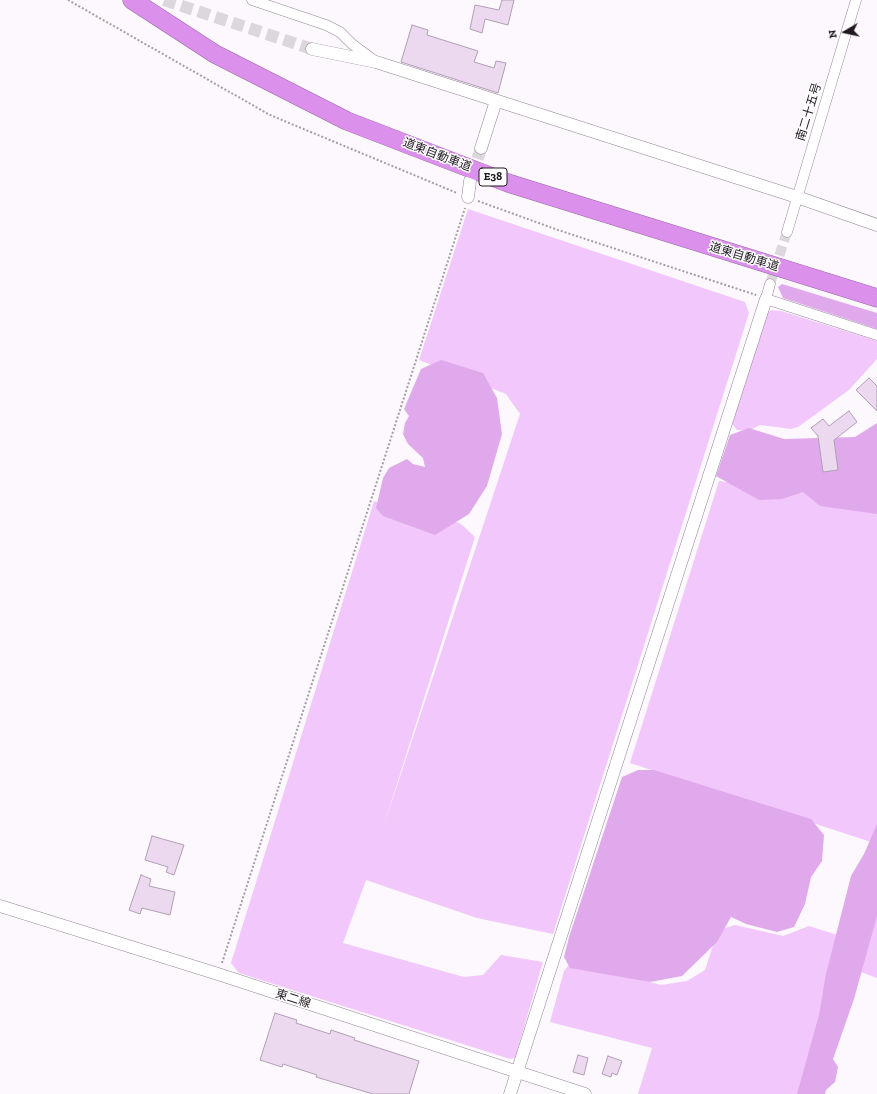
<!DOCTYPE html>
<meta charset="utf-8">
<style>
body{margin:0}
#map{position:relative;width:877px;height:1094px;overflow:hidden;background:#fcf8fd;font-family:"Zilla Slab",serif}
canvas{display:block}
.north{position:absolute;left:825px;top:12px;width:40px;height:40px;-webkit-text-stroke:3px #fff;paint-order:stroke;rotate:261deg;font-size:11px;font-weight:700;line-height:16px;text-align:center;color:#201921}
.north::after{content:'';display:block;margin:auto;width:14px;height:18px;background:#201921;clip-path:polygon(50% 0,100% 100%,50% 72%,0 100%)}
</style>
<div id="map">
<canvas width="877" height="1094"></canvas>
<div class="north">N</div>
</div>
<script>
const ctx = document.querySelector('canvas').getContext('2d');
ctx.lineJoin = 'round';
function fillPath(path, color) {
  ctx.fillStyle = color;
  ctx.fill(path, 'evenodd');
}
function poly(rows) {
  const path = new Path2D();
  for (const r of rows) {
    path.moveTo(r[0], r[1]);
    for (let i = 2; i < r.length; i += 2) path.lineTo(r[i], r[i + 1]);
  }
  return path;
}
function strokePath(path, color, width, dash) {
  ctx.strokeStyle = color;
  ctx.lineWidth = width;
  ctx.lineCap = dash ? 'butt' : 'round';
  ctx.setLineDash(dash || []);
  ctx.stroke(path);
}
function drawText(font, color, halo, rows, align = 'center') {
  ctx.font = font + ' "Zilla Slab","Noto Sans JP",serif';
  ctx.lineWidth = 3;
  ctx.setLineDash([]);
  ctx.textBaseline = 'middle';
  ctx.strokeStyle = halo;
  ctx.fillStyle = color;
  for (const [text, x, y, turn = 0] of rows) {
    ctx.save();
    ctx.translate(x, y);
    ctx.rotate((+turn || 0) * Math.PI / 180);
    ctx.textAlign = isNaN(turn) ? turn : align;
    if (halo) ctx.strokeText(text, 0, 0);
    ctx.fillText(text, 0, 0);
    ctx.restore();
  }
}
fillPath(poly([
 [468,209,745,302,749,313,553,934,477,918,366,880,343,943,464,977,483,975,501,955,543,962,515,1058,510,1059,239,973,231,963,374,501,426,515,445,518,461,524,475,537,384,825,520,414,506,394,419,360],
 [771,310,781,311,877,341,877,359,849,390,798,427,791,429,760,425,748,431,737,430,730,421,765,316],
 [719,481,877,501,877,844,630,763],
 [877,905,877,978,858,971],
 [735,925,783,936,809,926,850,939,807,1094,638,1094,652,1048,550,1022,564,971,571,962,661,985,687,981,705,970,718,930]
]), '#f2c7fb');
fillPath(poly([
 [782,284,877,313,877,329,783,298,778,287],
 [441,360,483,373,497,398,502,434,487,486,469,514,435,535,383,516,376,508,383,478,389,468,407,459,413,464,425,467,423,458,408,444,403,434,405,423,409,416,404,409,421,369],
 [877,423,877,514,820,506,803,492,782,499,759,500,716,476,730,435,749,428,784,439,855,437],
 [638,770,654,770,811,819,824,835,822,861,811,877,805,904,794,927,777,932,746,924,731,917,717,942,682,976,650,982,570,968,564,957,569,937,622,777],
 [877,824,877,916,854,999,833,1059,838,1067,835,1082,826,1090,825,1094,797,1094,819,1015,826,974,851,876,864,854]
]), '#e0a9ec');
const building = poly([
 [502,0,514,0,508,25,485,19,482,33,470,29,475,5,499,10,502,0],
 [412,25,428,30,427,35,478,51,474,62,494,68,496,61,506,63,498,93,401,62,412,25],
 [869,378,877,386,877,411,856,390,869,378],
 [849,411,857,422,834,440,838,470,823,472,818,436,811,428,823,419,829,426,849,411],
 [152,836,184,845,174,875,166,872,168,867,145,860,152,836],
 [141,875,151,879,149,886,175,892,170,915,142,908,140,914,129,910,141,875],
 [275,1013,297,1020,296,1023,330,1034,331,1030,355,1038,354,1040,419,1061,409,1094,373,1094,316,1077,317,1075,283,1064,282,1067,260,1060,275,1013],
 [578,1055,588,1058,584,1075,573,1072,578,1055],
 [608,1056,622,1061,617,1075,612,1073,611,1077,602,1074,608,1056]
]);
fillPath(building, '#ecd9f0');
strokePath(building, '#b19fb5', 1);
strokePath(poly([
 [770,284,787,232]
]), '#dbd7dc', 10, [10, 5]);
strokePath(poly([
 [164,0,312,49],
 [472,176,481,148]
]), '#dbd7dc', 12, [12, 6]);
const minor = poly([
 [252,0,326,25,340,32,352,44,376,62],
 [787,232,856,0],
 [770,284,766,299,877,335]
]);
const tertiary = poly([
 [312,49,376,62,797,197,877,225],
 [481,148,496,101],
 [468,197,470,181],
 [0,906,218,974,585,1094],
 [510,1094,766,299]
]);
const motorway = poly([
 [132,0,215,54,347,121,508,183,877,298]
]);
strokePath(minor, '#96859a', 11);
strokePath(tertiary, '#96859a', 13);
strokePath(motorway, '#9a67a4', 19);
strokePath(poly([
 [68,0,270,115,457,193],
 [478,201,558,230,756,295],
 [222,963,465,208]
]), '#a39ea4', 2, [2, 2]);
strokePath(minor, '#fff', 10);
strokePath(tertiary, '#fff', 12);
strokePath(motorway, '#db91eb', 18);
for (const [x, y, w] of [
 [493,177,28]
]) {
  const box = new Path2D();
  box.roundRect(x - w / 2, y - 9, w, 18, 3);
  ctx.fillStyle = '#fff';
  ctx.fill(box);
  strokePath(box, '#201921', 1);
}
drawText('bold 11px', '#201921', null, [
 ["E38",493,177]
]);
drawText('12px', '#201921', '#fff', [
 ["南二十五号",809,112,-73],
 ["道東自動車道",437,155,21],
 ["道東自動車道",744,257,17],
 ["東二線",293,999,18]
]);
</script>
